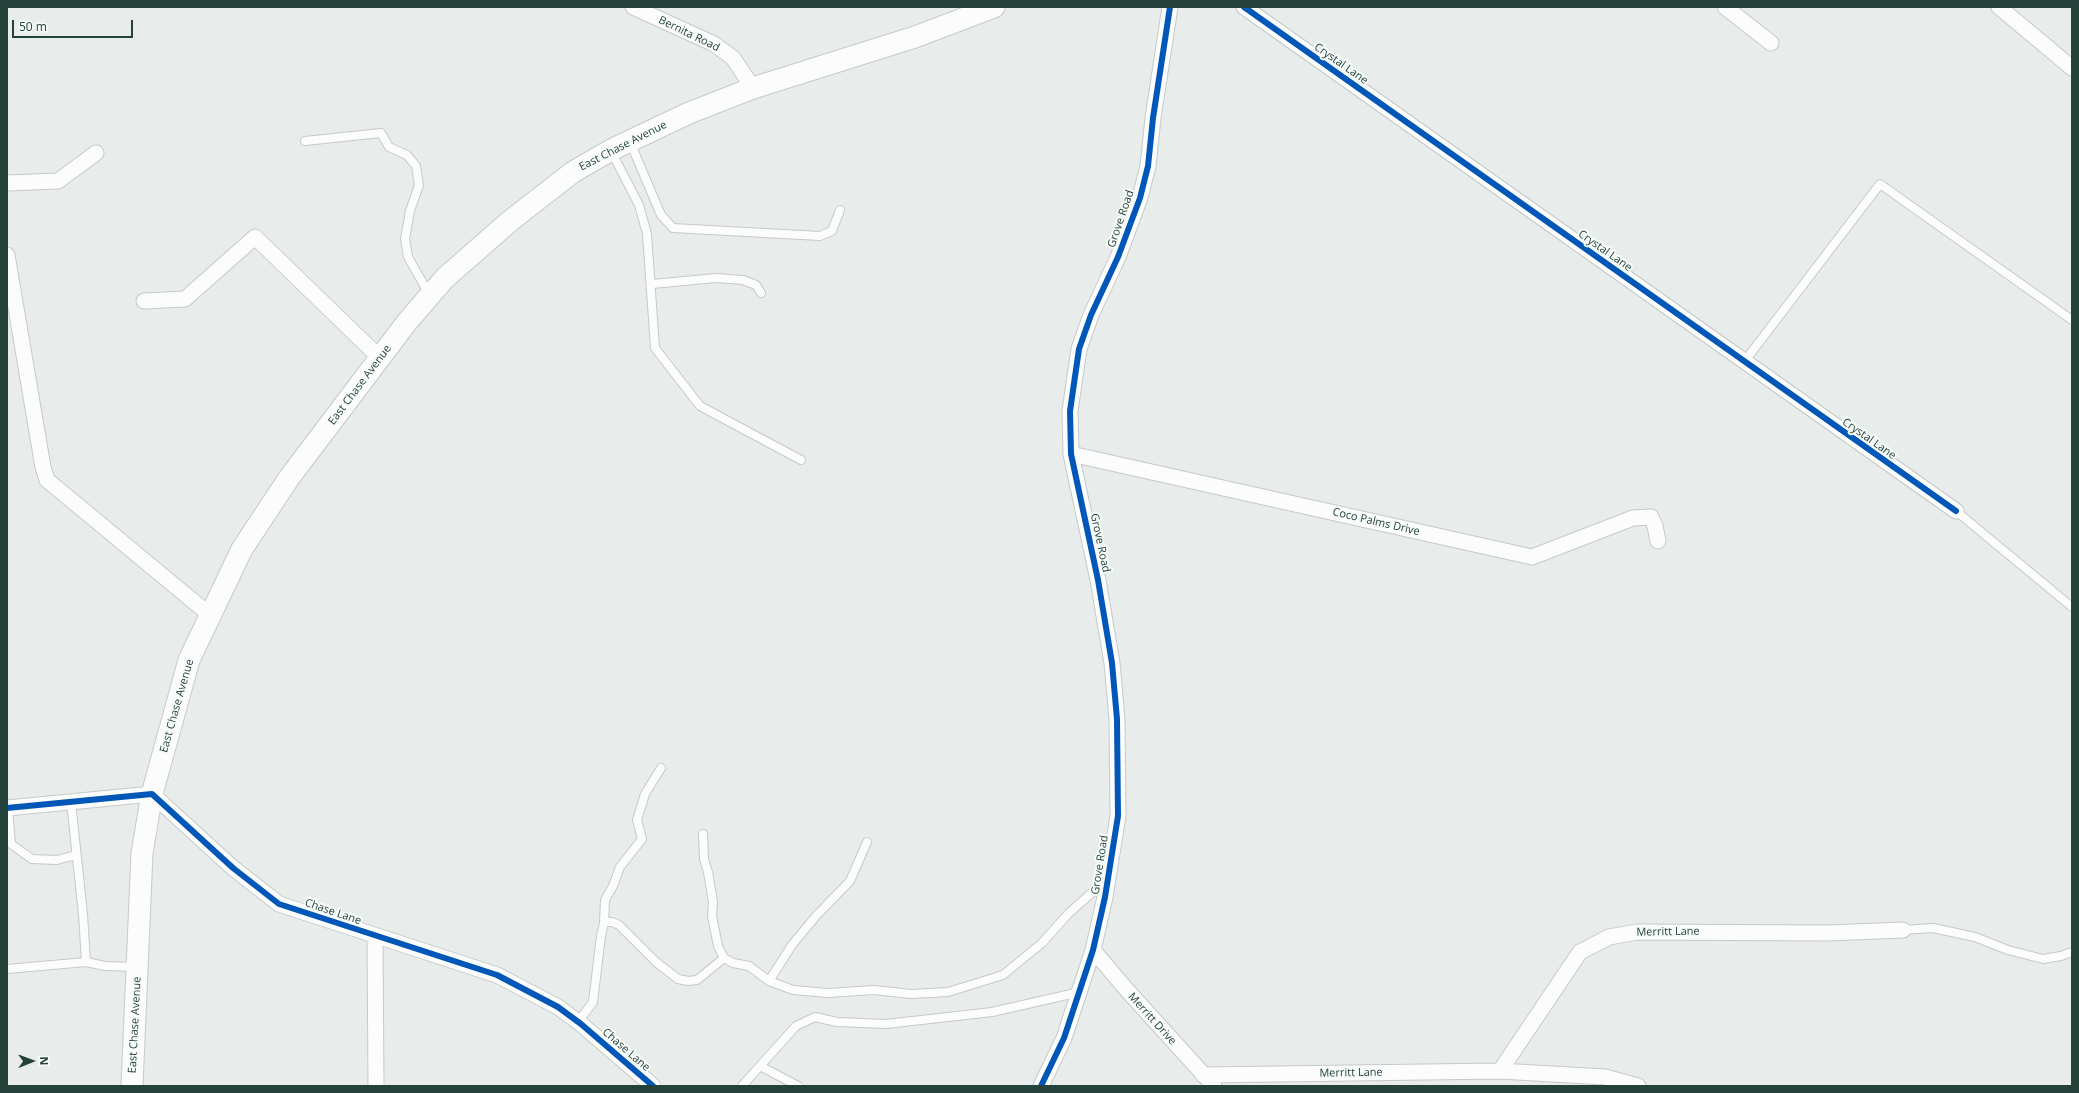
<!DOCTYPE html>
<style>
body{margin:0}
#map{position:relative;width:2079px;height:1093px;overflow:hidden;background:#e8edeb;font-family:"Open Sans",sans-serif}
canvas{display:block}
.frame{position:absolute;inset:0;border:8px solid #24423a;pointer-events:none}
.north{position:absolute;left:12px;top:1041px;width:40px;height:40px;-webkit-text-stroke:3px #f7fbf9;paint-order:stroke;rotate:89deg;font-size:11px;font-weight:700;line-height:16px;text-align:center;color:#24423a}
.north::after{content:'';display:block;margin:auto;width:14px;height:18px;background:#24423a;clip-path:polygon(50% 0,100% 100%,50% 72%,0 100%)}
.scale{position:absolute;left:12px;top:20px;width:121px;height:18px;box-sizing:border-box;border:2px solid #24423a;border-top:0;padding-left:5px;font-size:12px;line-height:14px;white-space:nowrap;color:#24423a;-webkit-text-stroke:3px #f7fbf9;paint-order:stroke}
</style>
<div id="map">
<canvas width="2079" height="1093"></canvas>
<div class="frame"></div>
<div class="north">N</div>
<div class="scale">50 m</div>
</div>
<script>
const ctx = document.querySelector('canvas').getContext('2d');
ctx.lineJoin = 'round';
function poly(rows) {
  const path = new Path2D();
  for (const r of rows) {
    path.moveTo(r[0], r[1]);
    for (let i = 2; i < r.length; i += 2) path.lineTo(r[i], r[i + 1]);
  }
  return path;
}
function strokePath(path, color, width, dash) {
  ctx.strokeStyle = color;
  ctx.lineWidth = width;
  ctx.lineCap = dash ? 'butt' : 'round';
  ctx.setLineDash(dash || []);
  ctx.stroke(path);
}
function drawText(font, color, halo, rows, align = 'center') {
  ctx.font = font + ' "Open Sans",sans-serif';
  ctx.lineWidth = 4;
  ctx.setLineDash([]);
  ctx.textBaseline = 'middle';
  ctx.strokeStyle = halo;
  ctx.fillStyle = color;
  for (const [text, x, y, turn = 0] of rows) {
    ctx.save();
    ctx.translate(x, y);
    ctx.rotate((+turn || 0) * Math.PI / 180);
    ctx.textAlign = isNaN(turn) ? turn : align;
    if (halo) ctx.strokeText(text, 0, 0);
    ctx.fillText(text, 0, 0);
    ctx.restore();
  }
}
const lane = poly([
 [305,141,381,133,389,147,407,155,416,166,419,185,410,211,405,239,408,257,429,294],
 [630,142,661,215,673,228,820,236,832,231,840,210],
 [611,151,639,205,647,234,655,348,700,406,801,460],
 [652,284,716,278,743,280,756,285,761,293],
 [1744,362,1880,184,2072,320],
 [1956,511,2072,607],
 [71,802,83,914,86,962],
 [8,808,11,844,32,859,57,860,76,855],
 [703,834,704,859,708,872,713,902,712,916,718,946,724,958],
 [867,842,850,881,816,916,792,945,769,981,793,990,828,993,874,990,911,994,948,992,1003,975,1042,943,1068,914,1107,879],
 [604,923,605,900,613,886,620,867,642,839,637,820,645,794,661,768],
 [1903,930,1933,928,1975,937,2008,950,2043,959,2061,956,2072,952],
 [7,969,86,962,105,966,137,967],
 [578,1022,593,1002,601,936,604,923,606,922,612,922,619,925,656,962,678,979,688,981,697,980,724,958,733,963,749,966,769,981],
 [760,1066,798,1086],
 [742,1086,796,1026,815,1017,837,1022,886,1024,992,1012,1080,992]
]);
const street = poly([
 [633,7,714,44,733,58,753,88],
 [1244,7,1956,511],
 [1725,7,1771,43],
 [1999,7,2072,68],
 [7,183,58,181,96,153],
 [7,255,43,467,47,480,210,615],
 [144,301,185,299,255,237,380,358],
 [1071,454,1532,557,1633,518,1651,517,1655,526,1658,541],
 [7,808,152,794,233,868,279,904,497,975,558,1007,581,1024,653,1086],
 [375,936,376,1086],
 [1093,950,1126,989,1214,1086],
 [1500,1071,1580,952,1609,937,1637,932,1828,933,1903,930],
 [1203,1075,1500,1071,1605,1077,1638,1086],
 [1041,1086,1064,1038,1093,950,1105,897,1118,816,1117,719,1112,663,1098,580,1071,454,1070,411,1079,349,1091,315,1118,257,1140,198,1148,166,1153,118,1170,7]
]);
const secondary = poly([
 [132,1086,142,853,152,794,189,660,242,549,289,478,407,322,445,278,510,221,573,172,611,150,689,113,753,88,915,37,994,7]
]);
strokePath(lane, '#c5cac8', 10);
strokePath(street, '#c5cac8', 17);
strokePath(secondary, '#c3cbc8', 23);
strokePath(lane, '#fcfcfc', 8);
strokePath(street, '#fcfcfc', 15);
strokePath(secondary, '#fcfcfc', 21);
strokePath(poly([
 [1244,7,1956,511],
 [7,808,152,794,233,868,279,904,497,975,558,1007,581,1024,653,1086],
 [1041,1086,1064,1038,1093,950,1105,897,1118,816,1117,719,1112,663,1098,580,1071,454,1070,411,1079,349,1091,315,1118,257,1140,198,1148,166,1153,118,1170,7]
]), '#0057b8', 6);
drawText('11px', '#24423a', '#f7fbf9', [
 ["Bernita Road",689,34,26],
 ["Crystal Lane",1341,64,35],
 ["East Chase Avenue",623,146,-27],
 ["Grove Road",1121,219,-71],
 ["Crystal Lane",1605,251,35],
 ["East Chase Avenue",360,385,-53],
 ["Crystal Lane",1869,439,35],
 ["Coco Palms Drive",1376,522,13],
 ["Grove Road",1100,543,78],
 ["East Chase Avenue",177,706,-74],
 ["Grove Road",1100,865,-81],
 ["Chase Lane",333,912,19],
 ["Merritt Lane",1668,932,-1],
 ["Merritt Drive",1152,1019,48],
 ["East Chase Avenue",135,1025,-87],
 ["Chase Lane",626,1050,41],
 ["Merritt Lane",1351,1073,-1]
]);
</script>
